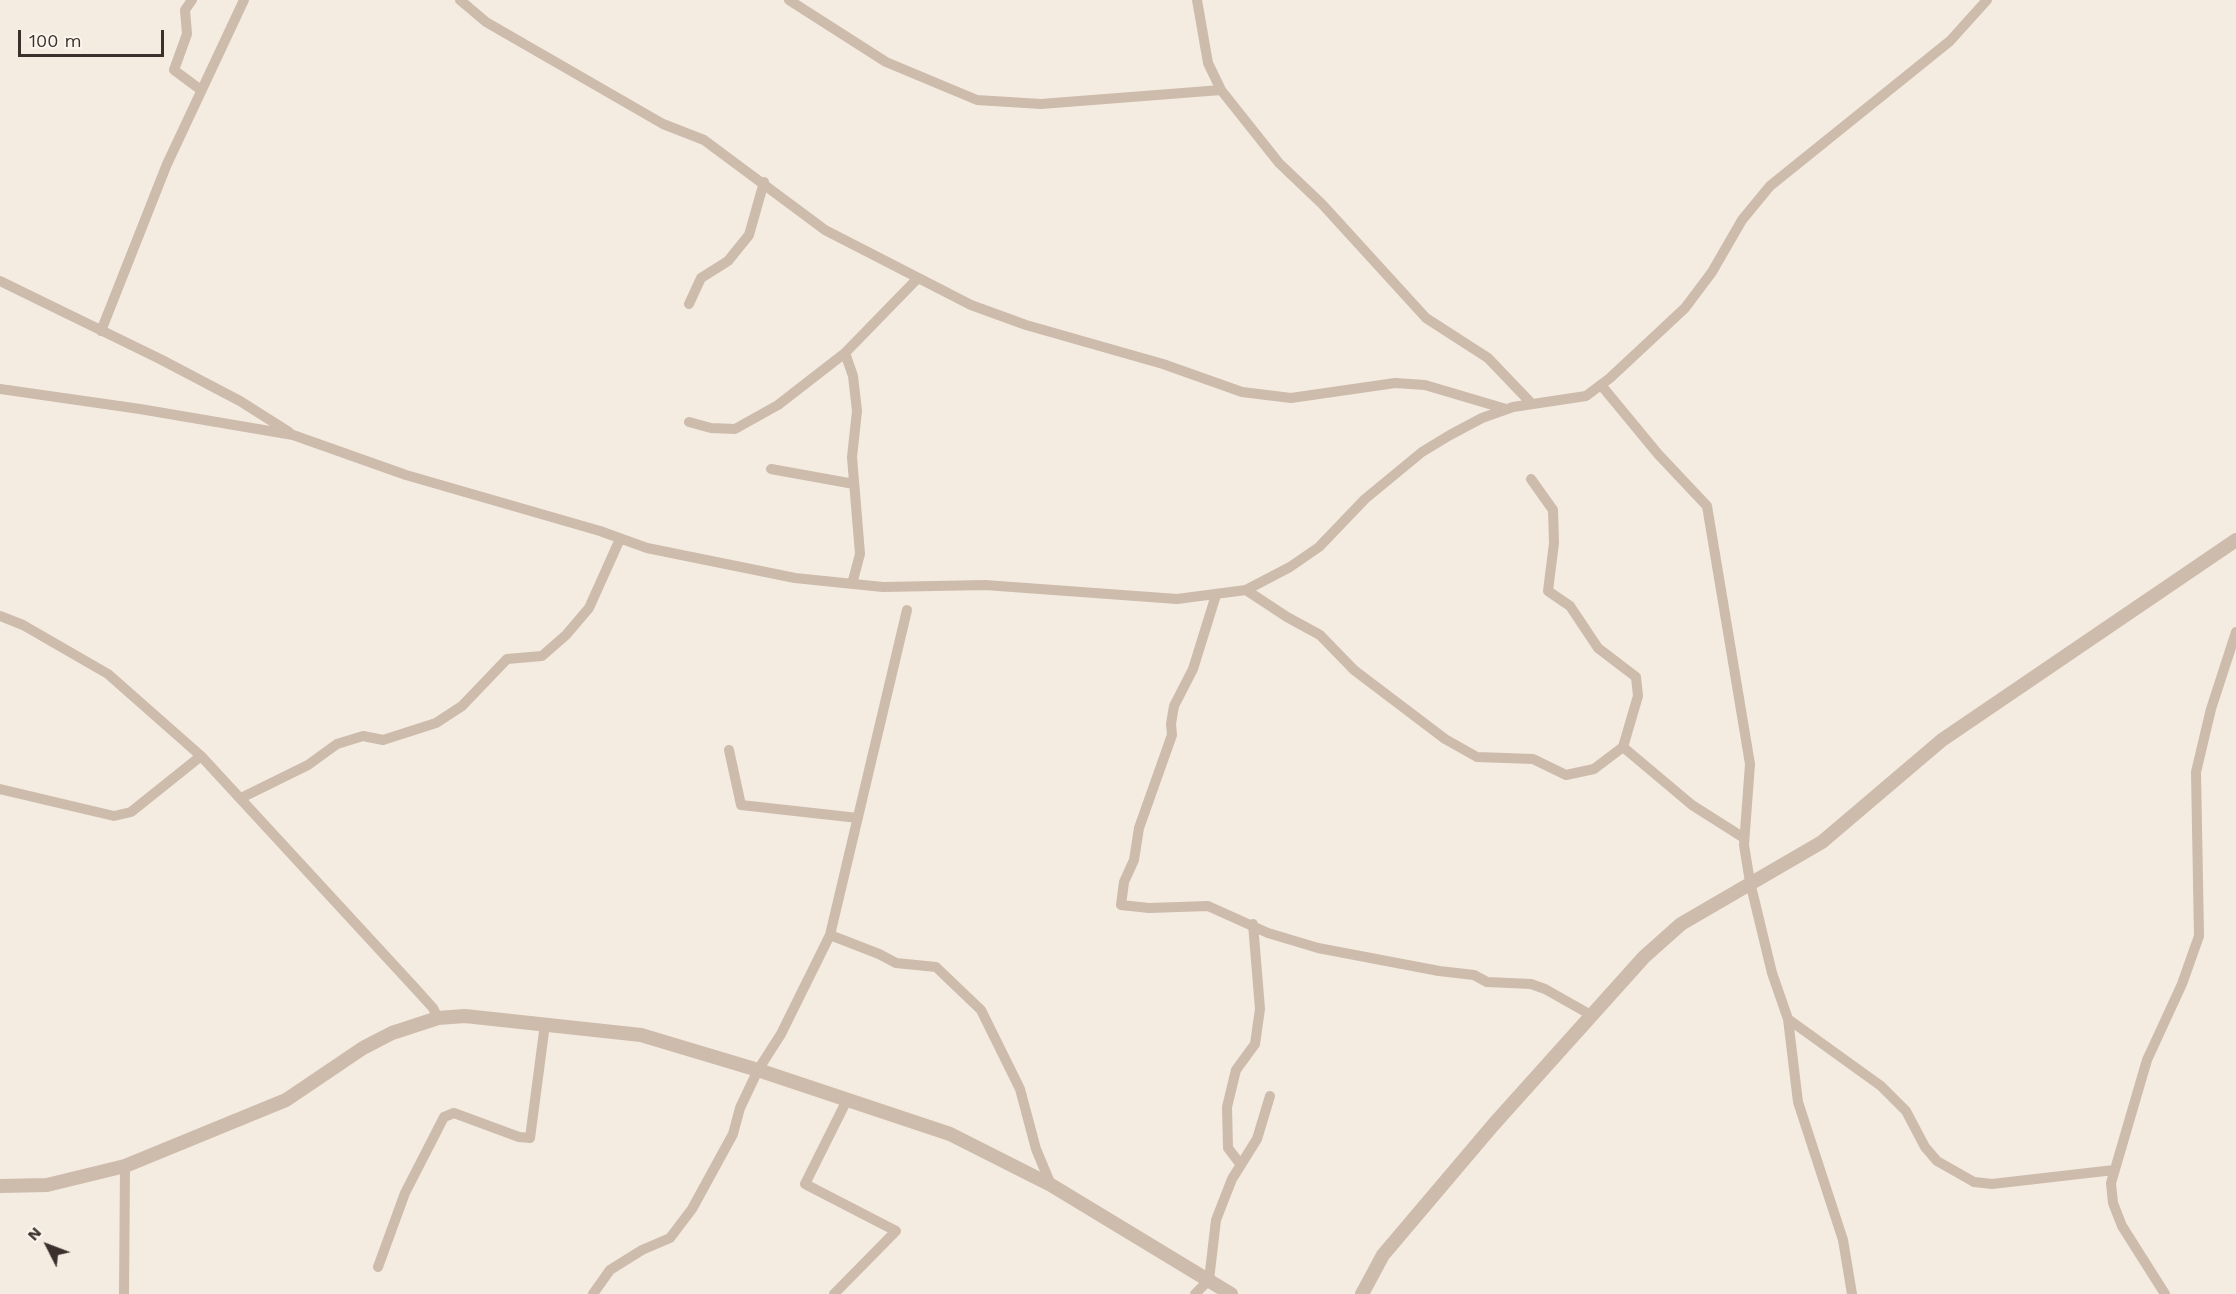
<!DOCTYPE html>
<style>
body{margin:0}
#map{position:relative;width:2236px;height:1294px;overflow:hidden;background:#f4ebe1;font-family:"Work Sans",sans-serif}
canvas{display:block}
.north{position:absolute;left:18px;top:1216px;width:60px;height:60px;-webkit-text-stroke:4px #fbf5ee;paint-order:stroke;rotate:312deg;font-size:16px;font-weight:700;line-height:24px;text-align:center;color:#3b302b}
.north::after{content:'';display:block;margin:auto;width:21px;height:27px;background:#3b302b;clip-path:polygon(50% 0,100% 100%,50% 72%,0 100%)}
.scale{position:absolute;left:18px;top:30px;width:146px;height:27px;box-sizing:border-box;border:3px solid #3b302b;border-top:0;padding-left:8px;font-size:18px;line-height:21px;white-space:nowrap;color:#3b302b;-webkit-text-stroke:4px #fbf5ee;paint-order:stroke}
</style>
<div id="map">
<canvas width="2236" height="1294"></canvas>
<div class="north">N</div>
<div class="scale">100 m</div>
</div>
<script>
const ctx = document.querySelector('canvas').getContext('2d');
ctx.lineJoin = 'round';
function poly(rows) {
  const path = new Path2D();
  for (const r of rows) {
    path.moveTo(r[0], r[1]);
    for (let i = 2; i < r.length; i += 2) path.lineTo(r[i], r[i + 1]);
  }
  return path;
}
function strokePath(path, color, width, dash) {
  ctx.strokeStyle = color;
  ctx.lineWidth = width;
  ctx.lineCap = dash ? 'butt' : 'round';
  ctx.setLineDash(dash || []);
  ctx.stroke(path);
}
strokePath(poly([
 [192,0,185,10,187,34,174,70,201,90],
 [460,0,486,22,663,124,704,140,825,230,971,305,1026,325,1163,364,1242,392,1291,398,1395,383,1425,385,1506,409],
 [789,0,886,62,977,100,1041,104,1221,90],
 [1197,0,1208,63,1221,90,1279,163,1322,204,1426,318,1488,358,1532,404],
 [0,281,160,359,240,401,289,432],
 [689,304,701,278,728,261,749,235,764,182],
 [101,331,167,164,244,0],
 [1601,385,1658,454,1707,506,1750,764,1744,845,1750,882,1772,973,1788,1019,1798,1102,1843,1240,1852,1294],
 [0,389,140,409,293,435,406,475,600,531,647,548,795,578,883,587,985,585,1177,599,1246,590,1290,567,1319,547,1365,499,1422,452,1450,435,1482,418,1513,407,1586,396,1610,378,1685,308,1712,272,1742,220,1770,186,1950,41,1987,0],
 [689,422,711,428,735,429,778,405,845,353],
 [771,469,854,484],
 [1531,479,1553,510,1554,543,1548,591,1570,606,1598,648,1636,677,1638,696,1623,747,1692,805,1744,838],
 [852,584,860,554,852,457,857,411,853,376,845,353,918,278],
 [1246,590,1287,617,1320,635,1354,670,1445,739,1477,757,1533,759,1566,775,1594,769,1623,747],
 [1216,595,1193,669,1174,706,1171,724,1172,735,1139,828,1134,860,1124,882,1121,905,1149,908,1208,906,1268,933,1318,948,1439,971,1474,975,1487,982,1531,984,1545,989,1591,1015],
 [0,616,23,625,108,674,201,756,414,987,433,1008,438,1018],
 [729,750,741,805,858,818],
 [0,789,114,816,131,812,201,756],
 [241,798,308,765,337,744,363,736,383,740,436,723,462,706,507,659,542,656,566,635,589,608,620,539],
 [830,935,879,954,896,963,936,967,981,1010,1020,1089,1036,1149,1051,1185],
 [1788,1019,1881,1086,1906,1111,1925,1147,1937,1161,1974,1182,1992,1184,2114,1170],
 [1241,1165,1228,1148,1227,1107,1236,1070,1255,1044,1260,1009,1253,924],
 [378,1267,405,1193,444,1117,454,1113,519,1137,530,1138,545,1024],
 [124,1294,125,1166],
 [593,1294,610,1270,642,1250,670,1238,692,1209,733,1134,740,1108,758,1070,781,1034,830,935,907,610],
 [834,1294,896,1231,805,1184,847,1100],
 [1195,1294,1209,1280,1216,1220,1232,1179,1257,1139,1270,1096],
 [2165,1294,2122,1226,2113,1203,2111,1183,2147,1060,2182,984,2199,936,2196,772,2211,709,2236,632]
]), '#cdbbac', 10);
strokePath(poly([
 [0,1186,47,1185,125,1166,286,1100,363,1048,392,1033,438,1018,465,1016,641,1035,758,1070,950,1134,1051,1185,1231,1294],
 [1362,1294,1383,1255,1494,1124,1644,957,1681,924,1822,842,1942,740,2236,540]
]), '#cdbbac', 14);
</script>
